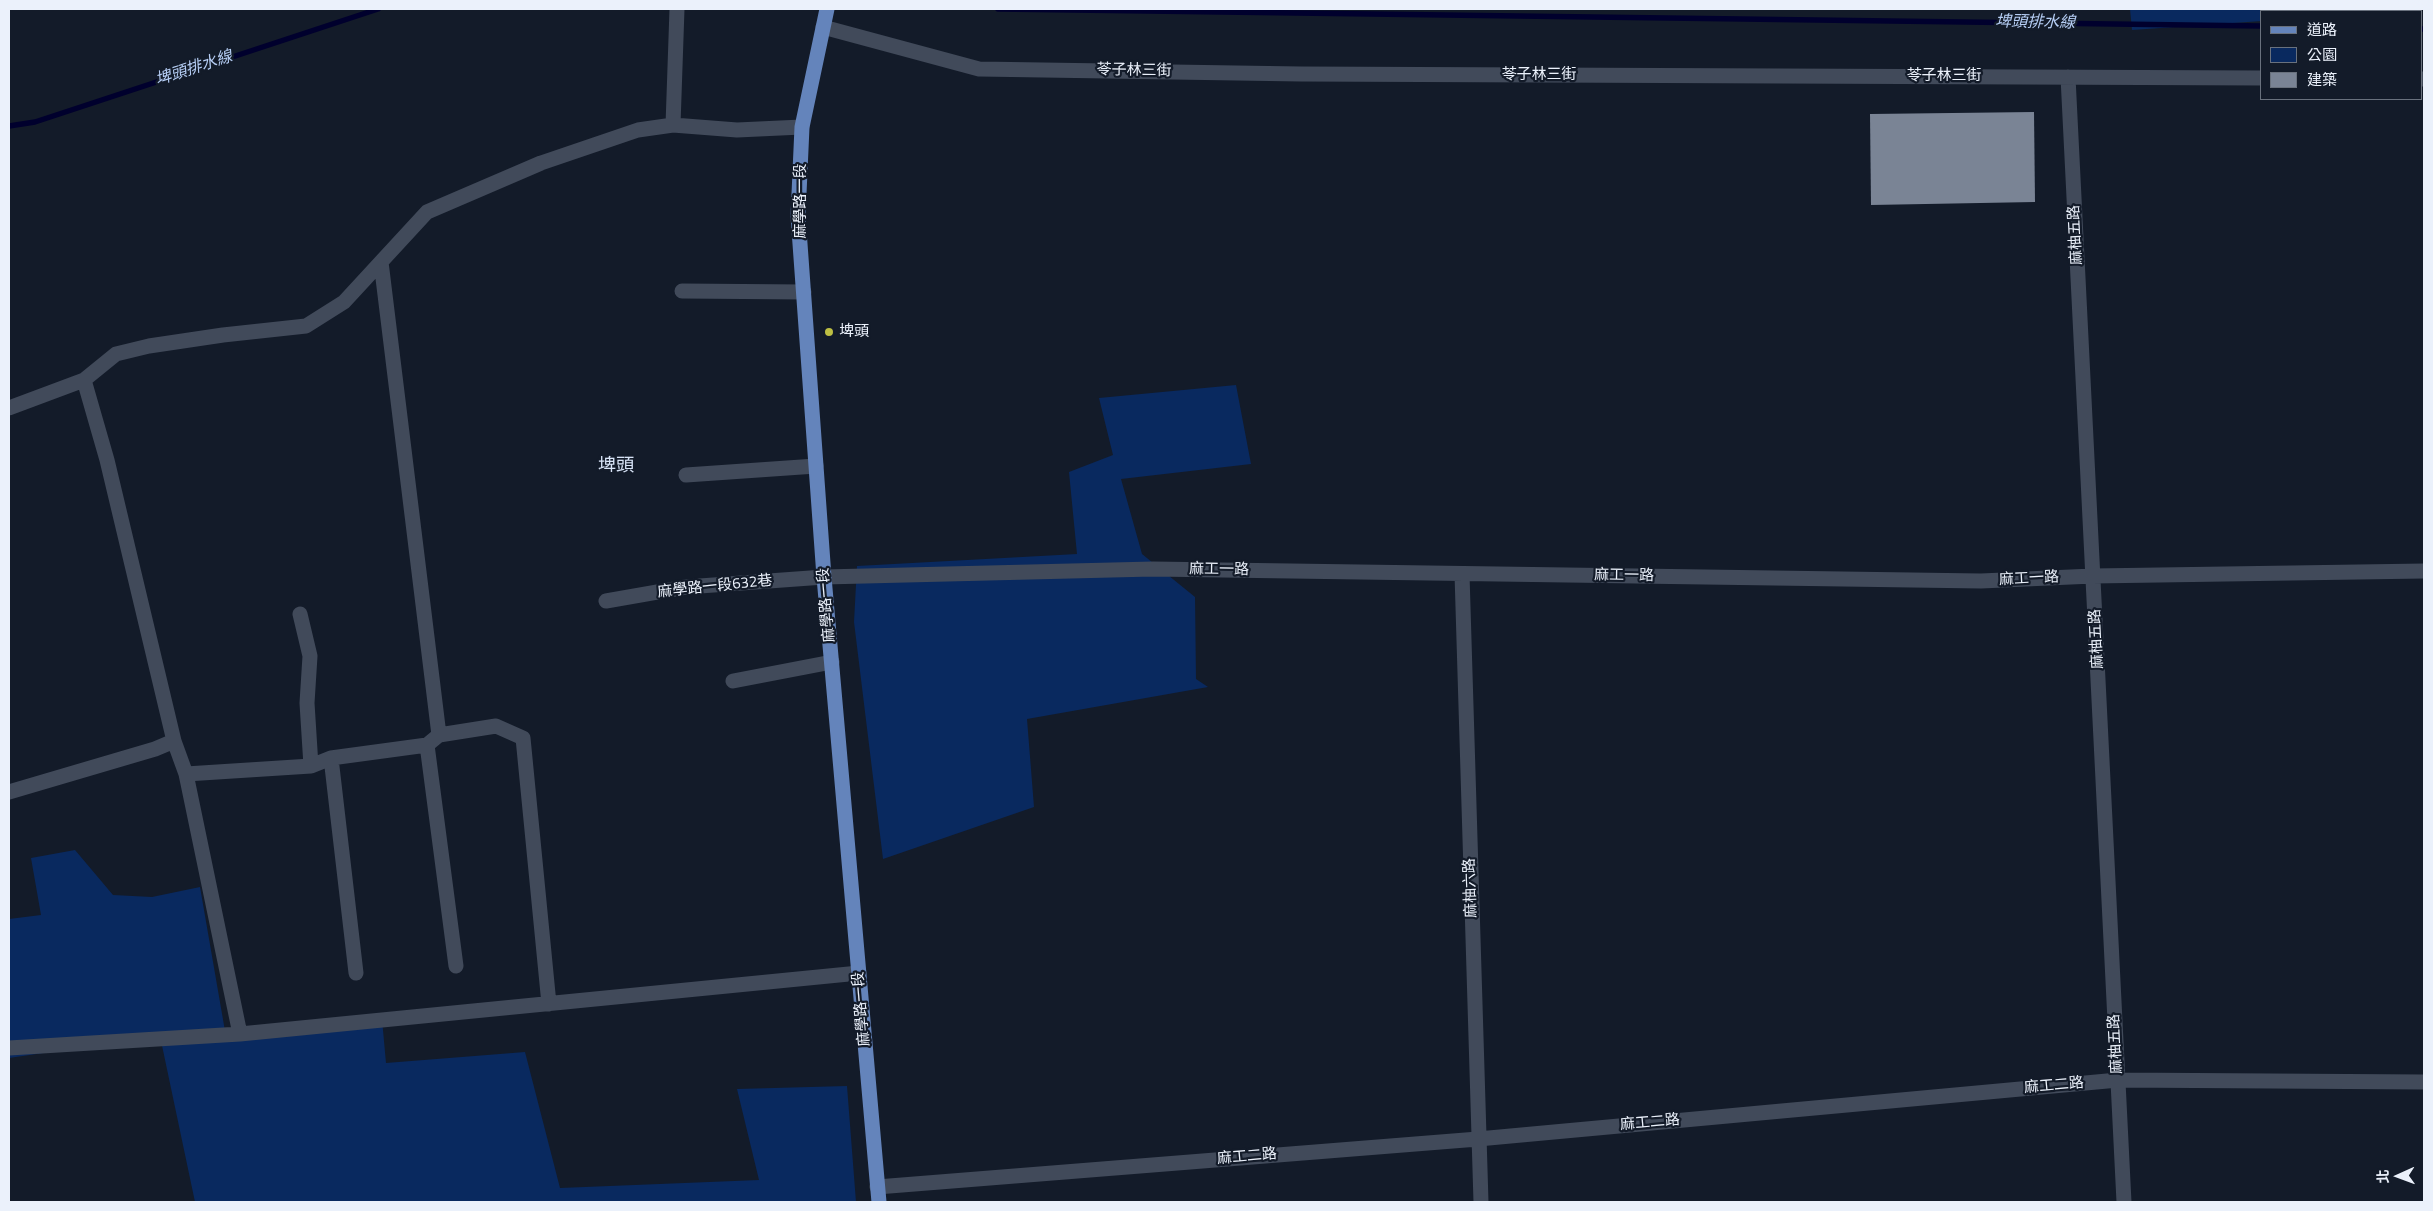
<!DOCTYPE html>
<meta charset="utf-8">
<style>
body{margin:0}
#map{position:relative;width:2433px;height:1211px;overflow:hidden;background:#131b29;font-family:"Titillium Web","Noto Sans TC",sans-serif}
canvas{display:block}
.frame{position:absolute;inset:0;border:10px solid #ebf1fb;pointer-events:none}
.legend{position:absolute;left:2260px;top:10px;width:162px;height:90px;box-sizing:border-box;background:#131b29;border:1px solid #69717d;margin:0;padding:6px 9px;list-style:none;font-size:15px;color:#ebf1fb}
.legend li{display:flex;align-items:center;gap:10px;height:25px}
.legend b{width:25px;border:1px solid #69717d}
.north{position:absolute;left:2373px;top:1151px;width:50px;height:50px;-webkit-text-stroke:4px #131b29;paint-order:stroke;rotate:268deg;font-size:14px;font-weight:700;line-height:20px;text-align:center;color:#ebf1fb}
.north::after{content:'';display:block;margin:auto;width:18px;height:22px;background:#ebf1fb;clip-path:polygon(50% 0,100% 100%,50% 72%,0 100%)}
</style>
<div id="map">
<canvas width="2433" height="1211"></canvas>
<div class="frame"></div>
<ul class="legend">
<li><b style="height:6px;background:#6484bb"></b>道路</li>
<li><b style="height:14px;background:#09295f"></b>公園</li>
<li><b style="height:14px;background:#7a8495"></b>建築</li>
</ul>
<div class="north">北</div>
</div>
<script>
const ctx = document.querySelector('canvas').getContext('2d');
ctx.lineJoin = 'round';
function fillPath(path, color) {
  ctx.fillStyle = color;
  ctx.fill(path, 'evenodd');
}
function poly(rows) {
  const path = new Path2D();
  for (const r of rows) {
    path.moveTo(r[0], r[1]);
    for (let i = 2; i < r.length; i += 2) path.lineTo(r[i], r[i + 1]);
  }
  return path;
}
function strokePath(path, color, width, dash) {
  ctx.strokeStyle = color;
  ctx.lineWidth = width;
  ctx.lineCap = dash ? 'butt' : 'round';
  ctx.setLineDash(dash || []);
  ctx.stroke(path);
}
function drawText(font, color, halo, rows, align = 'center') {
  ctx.font = font + ' "Titillium Web","Noto Sans TC",sans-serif';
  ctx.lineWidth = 4.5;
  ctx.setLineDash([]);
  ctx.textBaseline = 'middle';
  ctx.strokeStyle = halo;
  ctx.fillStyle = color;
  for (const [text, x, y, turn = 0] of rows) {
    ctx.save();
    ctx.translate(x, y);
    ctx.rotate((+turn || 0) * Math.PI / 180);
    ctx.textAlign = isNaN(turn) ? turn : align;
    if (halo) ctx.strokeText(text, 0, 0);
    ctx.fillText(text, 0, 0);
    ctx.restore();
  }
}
fillPath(poly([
 [2130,9,2424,9,2262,11,2262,21,2132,30],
 [1236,385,1251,464,1121,479,1142,554,1195,597,1196,679,1208,687,1027,719,1034,807,883,859,854,622,857,566,1077,554,1069,472,1113,455,1099,398],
 [75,850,113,895,152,897,200,887,225,1031,382,1019,386,1063,525,1052,560,1188,759,1180,737,1089,847,1086,856,1202,195,1202,160,1036,9,1058,9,919,41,915,31,858]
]), '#09295f');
strokePath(poly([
 [998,9,2262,26],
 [2422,29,2424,29],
 [9,126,35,122,378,9]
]), '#00002d', 5.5);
fillPath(poly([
 [2034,112,2035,202,1871,205,1870,114]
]), '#7a8495');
strokePath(poly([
 [823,27,979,69,1301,74,2262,78],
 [2068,77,2124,1202],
 [2422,79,2424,79],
 [673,125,677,9],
 [682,291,804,292],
 [84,380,107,460,174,741,186,774,240,1034],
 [9,408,84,380,116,354,149,346,223,335,306,326,344,302,427,212,541,163,638,130,673,125,737,130,802,127],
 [686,475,816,466],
 [1462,574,1481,1202],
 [606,601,686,587,824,577,1153,569,1981,581,2093,576,2424,571],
 [300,614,310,656,307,703,311,766],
 [733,681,832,662],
 [439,735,496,726,523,738,549,1004],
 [427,745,456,966],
 [331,758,356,973],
 [186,774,311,766,331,758,427,745,439,735,381,262],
 [9,792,155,749,174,741],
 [9,1048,240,1034,859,973],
 [877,1187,1478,1139,2118,1080,2424,1082]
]), '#414a5a', 15);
strokePath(poly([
 [827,9,802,127,798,216,824,577,879,1202]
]), '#6484bb', 15);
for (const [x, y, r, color] of [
 [829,332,5,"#bdbf43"]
]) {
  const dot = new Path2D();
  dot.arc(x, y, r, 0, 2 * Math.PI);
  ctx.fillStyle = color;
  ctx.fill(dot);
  strokePath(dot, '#131b29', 2);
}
drawText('15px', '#ebf1fb', '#131b29', [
 ["苓子林三街",1134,71,1],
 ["苓子林三街",1539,75],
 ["苓子林三街",1944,76],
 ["麻學路一段",801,201,-90],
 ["麻柚五路",2076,235,-93],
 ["麻工一路",1219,570,1],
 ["麻工一路",1624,576,1],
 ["麻工一路",2029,579,-3],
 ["麻學路一段632巷",715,587,-6],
 ["麻學路一段",827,605,-95],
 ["麻柚五路",2097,639,-93],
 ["麻柚六路",1471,888,-92],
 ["麻學路一段",862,1009,-95],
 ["麻柚五路",2116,1044,-93],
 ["麻工二路",2054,1086,-5],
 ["麻工二路",1650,1123,-5],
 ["麻工二路",1247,1157,-5]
]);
drawText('15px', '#ebf1fb', '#131b29', [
 ["埤頭",839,332]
], 'left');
drawText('italic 16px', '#b6cef5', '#131b29', [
 ["埤頭排水線",2035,23,1],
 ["埤頭排水線",194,69,-18]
]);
drawText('18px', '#d8e4f7', '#131b29', [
 ["埤頭",616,467]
]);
</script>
